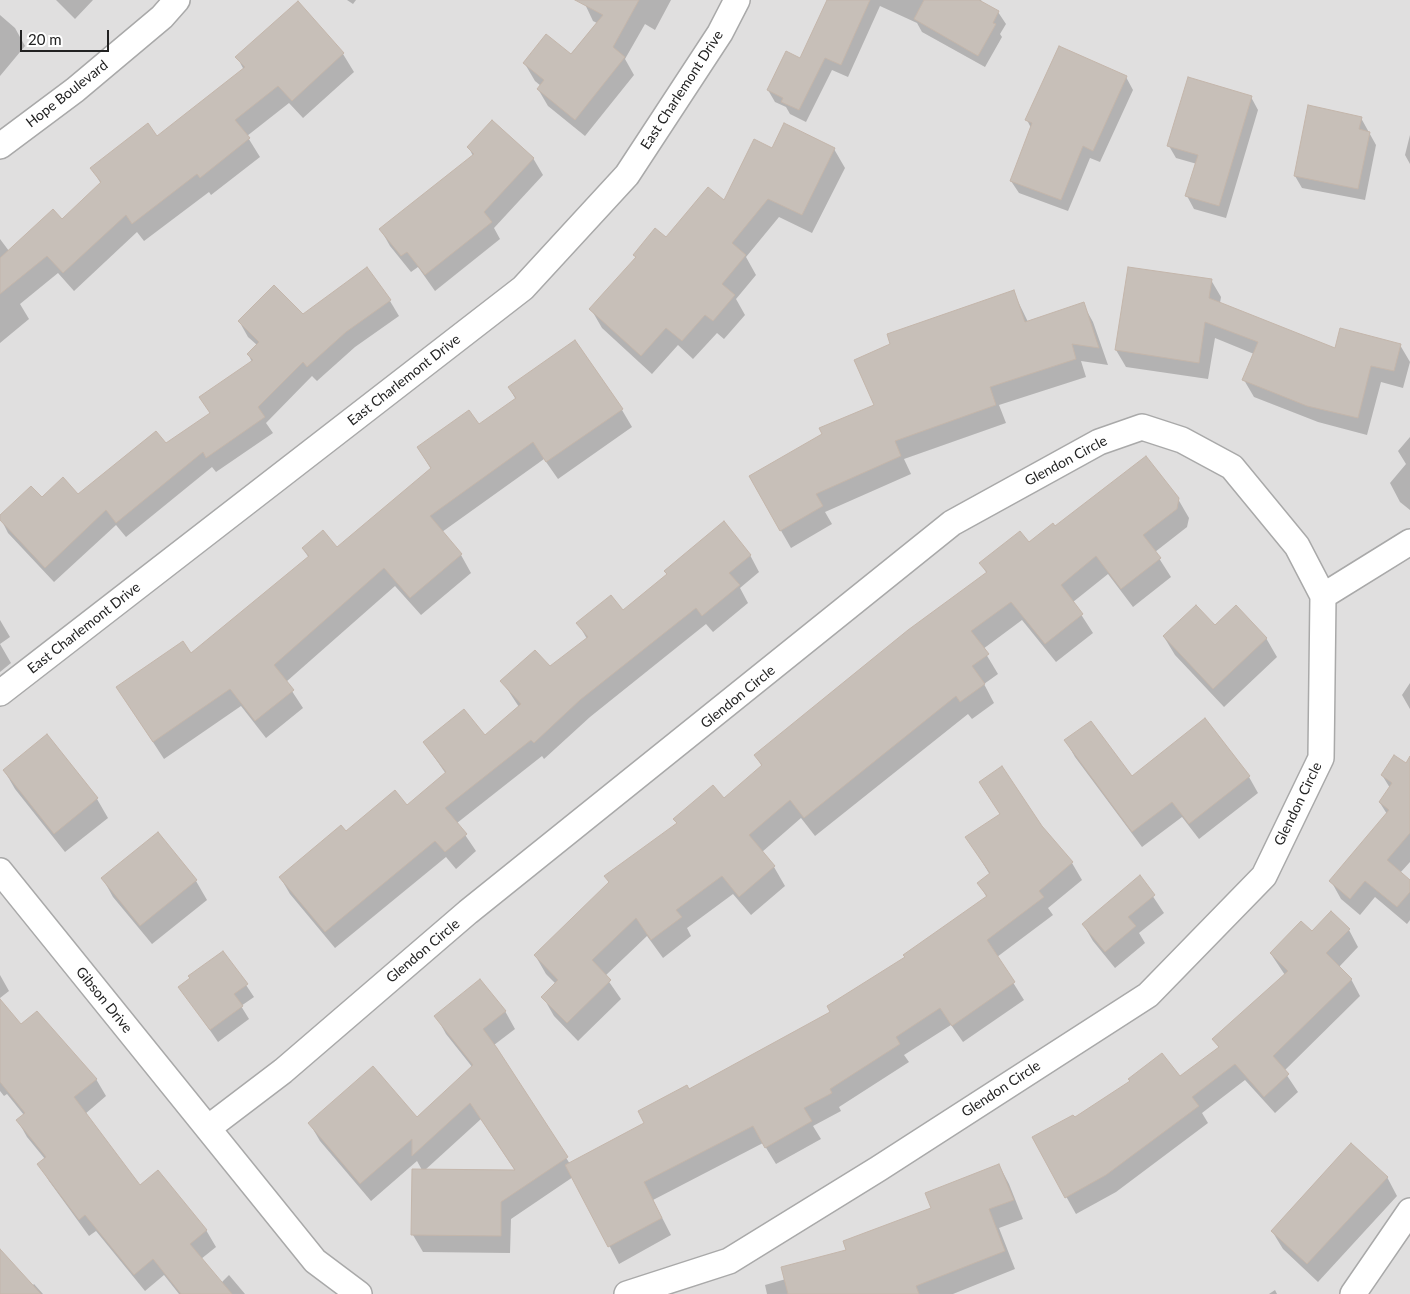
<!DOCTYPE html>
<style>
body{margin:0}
#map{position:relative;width:1410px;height:1294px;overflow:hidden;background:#f2efe9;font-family:Lato,sans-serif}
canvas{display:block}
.scale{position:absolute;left:20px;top:30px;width:89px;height:22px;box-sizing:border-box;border:2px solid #222;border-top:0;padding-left:6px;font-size:15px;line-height:18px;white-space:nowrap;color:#222;-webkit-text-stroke:4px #fff;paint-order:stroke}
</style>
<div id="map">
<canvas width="1410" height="1294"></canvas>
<div class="scale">20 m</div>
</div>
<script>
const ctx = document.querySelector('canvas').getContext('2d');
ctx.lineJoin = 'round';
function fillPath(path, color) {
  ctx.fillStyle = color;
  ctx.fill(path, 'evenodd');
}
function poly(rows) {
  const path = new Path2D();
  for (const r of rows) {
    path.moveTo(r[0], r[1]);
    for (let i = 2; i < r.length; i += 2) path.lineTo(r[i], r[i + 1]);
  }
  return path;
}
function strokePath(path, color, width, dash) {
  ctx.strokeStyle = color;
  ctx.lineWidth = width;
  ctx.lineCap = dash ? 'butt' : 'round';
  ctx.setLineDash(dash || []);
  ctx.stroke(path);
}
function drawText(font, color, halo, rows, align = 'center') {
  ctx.font = font + ' Lato,sans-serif';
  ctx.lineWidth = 5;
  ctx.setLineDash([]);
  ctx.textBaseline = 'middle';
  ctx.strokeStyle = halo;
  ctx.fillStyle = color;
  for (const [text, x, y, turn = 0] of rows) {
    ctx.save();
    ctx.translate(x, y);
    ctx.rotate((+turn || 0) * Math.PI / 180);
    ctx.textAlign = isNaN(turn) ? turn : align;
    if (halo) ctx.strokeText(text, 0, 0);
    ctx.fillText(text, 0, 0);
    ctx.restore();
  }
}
fillPath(poly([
 [0,0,1410,0,1410,1294,0,1294]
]), '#e0dfdf');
fillPath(poly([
 [56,0,93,0,75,19],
 [347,0,356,0,353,4],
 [583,0,671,0,655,30,645,24,625,59,634,75,585,136,548,106,538,89,541,86,535,81,525,64,570,55,597,23,593,21],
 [828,0,981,0,983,4,998,12,1006,24,1000,34,1002,37,985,67,922,32,917,23,880,6,848,77,832,70,806,122,790,114,786,107,775,102,768,90,801,60],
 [298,3,343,54,354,72,303,118,289,103,247,136,260,157,211,195,209,192,144,241,137,232,74,291,58,273,20,304,29,319,0,343,0,239,9,251,62,221,101,184,92,168,157,138,244,70,237,57],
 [0,15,15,28,25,46,0,76],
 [1126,77,1133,90,1100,162,1090,158,1068,211,1019,193,1011,181,1031,128,1027,120],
 [1251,97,1258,110,1226,218,1194,209,1187,196,1197,164,1176,158,1169,146],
 [1361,118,1376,145,1365,200,1302,188,1295,176],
 [1410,135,1410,164,1405,155],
 [469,148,533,158,543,175,494,228,500,239,435,291,418,267,411,272,390,246,381,230,473,156],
 [772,149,834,149,845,168,812,233,779,217,746,257,756,275,736,299,745,315,724,339,717,333,693,359,678,345,652,374,602,328,591,309,637,259,634,255,666,239,724,202],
 [1211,280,1221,297,1220,303,1336,350,1400,345,1410,362,1403,388,1381,382,1367,435,1318,422,1254,397,1244,380,1254,354,1215,338,1208,379,1126,367,1116,350],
 [1013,291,1028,322,1083,304,1093,322,1108,365,1081,361,1086,377,999,405,1006,423,904,459,911,474,825,512,832,524,791,548,750,477,875,405],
 [390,301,399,316,355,347,317,381,312,376,266,423,273,433,216,472,212,467,126,537,116,525,54,582,8,533,0,517,42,498,78,495,166,445,211,414,252,362,248,354,257,345,248,337,239,321,303,315],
 [509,387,622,410,632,427,558,479,544,459,442,532,461,555,471,573,421,615,395,586,286,682,303,708,266,738,241,706,164,759,117,687,190,655,309,558,303,549,337,549,431,469,418,448,479,426,516,400],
 [1410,437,1410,510,1400,502,1390,483,1406,464,1398,451],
 [1178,499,1189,518,1187,527,1155,552,1171,577,1133,607,1108,574,1073,602,1093,633,1056,662,1022,620,983,649,998,674,984,684,994,703,972,719,968,714,815,836,801,818,762,852,774,867,785,886,751,915,733,894,687,928,691,936,663,958,647,936,605,976,621,999,578,1041,554,1016,543,997,556,984,546,974,535,955,762,767,756,755,987,574,981,564,1029,544,1055,528],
 [750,555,759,572,740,588,748,603,713,632,706,624,590,717,544,759,542,756,457,823,476,851,456,869,446,857,335,948,290,894,280,877,346,833,407,807,446,774,424,742,485,737,519,707,502,681,550,668,587,639,578,623,622,612],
 [0,620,10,637,0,644,11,663,0,672],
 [1215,627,1266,638,1277,657,1224,707,1175,655,1164,637],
 [1410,683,1410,709,1402,695],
 [1205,720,1249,777,1258,793,1199,839,1182,817,1142,847,1075,757,1066,741,1132,778],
 [47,736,97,799,108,818,65,852,15,789,4,770],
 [1410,758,1410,862,1400,873,1410,882,1410,920,1407,924,1375,897,1360,915,1341,899,1331,881,1387,814,1380,803,1390,788,1382,775,1406,764],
 [1041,827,1072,863,1082,880,1048,908,1053,915,997,957,1024,1000,963,1042,951,1025,904,1055,909,1062,839,1107,841,1111,813,1126,821,1139,776,1164,763,1143,653,1200,671,1235,619,1264,573,1177,511,1219,510,1253,423,1252,413,1235,422,1170,417,1161,371,1201,320,1141,310,1124,417,1119,473,1068,446,1034,436,1016,505,1011,515,1029,494,1045,570,1164,646,1123,689,1091,832,1012,987,898,979,883,990,875,967,837],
 [481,1119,516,1172,425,1170],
 [158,834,196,881,207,900,152,944,113,897,103,879],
 [1140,877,1164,913,1139,933,1145,943,1115,968,1093,941,1083,924],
 [1349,930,1358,947,1339,967,1351,979,1360,996,1284,1071,1298,1092,1275,1113,1245,1080,1202,1113,1208,1123,1116,1192,1076,1214,1033,1138,1179,1078,1219,1048,1214,1039,1285,975,1271,954,1312,933],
 [0,975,9,991,0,998],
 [246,985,254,997,241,1006,249,1019,218,1042,180,987],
 [0,1001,21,1026,96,1079,106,1096,85,1114,140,1187,206,1230,216,1247,201,1259,221,1283,229,1275,245,1294,179,1294,164,1275,145,1291,96,1231,89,1236,49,1181,39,1164,45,1159,27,1137,18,1121,24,1115,7,1094,4,1096,0,1091],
 [999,1165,1009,1184,1023,1219,999,1228,1015,1269,953,1294,767,1294,765,1285,786,1279,932,1209],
 [1387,1177,1397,1196,1318,1282,1283,1249,1272,1231],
 [0,1251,32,1286,34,1284,43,1294,0,1294],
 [1275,1290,1277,1294,1269,1294]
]), '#0003');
const building = poly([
 [575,0,639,0,613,47,625,57,575,120,537,89,544,80,523,63,546,34,571,54,603,15,575,0],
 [827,0,870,0,841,65,825,58,799,110,781,102,783,98,767,90,786,51,800,58,827,0],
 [924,0,979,0,999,11,993,23,996,24,978,56,914,19,924,0],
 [298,1,344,53,292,101,278,86,235,120,250,138,200,178,197,174,132,224,126,215,63,273,47,256,0,294,0,258,53,209,62,219,101,182,90,168,148,123,157,136,245,67,235,57,298,1],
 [1059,46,1127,76,1093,151,1083,146,1061,200,1010,181,1032,123,1025,120,1059,46],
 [1188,77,1252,96,1219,206,1185,196,1198,155,1167,146,1188,77],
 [1308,105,1362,117,1359,129,1370,132,1358,189,1294,176,1308,105],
 [492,120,534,158,484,212,492,222,425,275,407,252,401,256,379,229,474,154,467,147,492,120],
 [784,123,835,148,802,215,768,199,732,243,746,255,722,284,735,295,713,321,705,315,682,341,666,328,641,356,589,309,636,257,633,255,655,228,666,237,708,187,724,200,754,139,772,148,784,123],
 [367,267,391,300,346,332,307,367,303,362,258,407,265,417,206,458,203,452,116,523,106,510,45,568,0,520,0,515,31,486,42,497,63,477,78,494,156,431,166,443,210,413,199,397,253,360,247,354,259,342,238,321,274,285,303,314,367,267],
 [1128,267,1212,279,1209,298,1335,348,1340,328,1401,344,1394,371,1371,366,1358,418,1307,406,1242,380,1258,342,1205,322,1199,363,1115,350,1128,267],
 [1014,290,1025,322,1084,302,1099,348,1072,344,1076,359,990,387,996,405,895,441,901,456,816,494,823,506,780,531,749,476,822,434,819,428,874,405,854,360,890,344,887,334,1014,290],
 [575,340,623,409,546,462,533,442,430,516,462,554,410,598,384,568,274,665,294,690,255,721,230,689,153,742,116,687,183,641,191,653,309,556,302,548,323,530,337,547,431,468,417,447,469,410,479,424,516,398,508,387,575,340],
 [1146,456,1179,498,1177,509,1143,535,1161,558,1121,589,1096,556,1061,585,1083,614,1045,644,1011,602,971,631,989,654,972,666,985,684,960,702,956,696,804,818,790,800,749,835,775,866,739,897,722,876,676,910,682,917,651,940,636,918,592,960,611,980,567,1023,541,997,558,980,534,955,609,882,604,876,677,823,673,819,713,785,724,798,762,765,754,755,908,630,987,572,979,563,1020,531,1029,542,1053,523,1055,526,1146,456],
 [724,521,751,555,729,573,740,585,702,616,696,608,580,700,534,743,531,740,445,808,467,834,445,852,435,841,325,932,279,877,341,825,346,831,395,790,407,805,446,772,423,742,464,709,485,735,521,704,500,681,535,650,550,666,588,637,576,623,611,595,623,610,667,574,664,571,724,521],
 [1196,605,1215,625,1236,605,1267,638,1213,689,1163,636,1196,605],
 [1205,718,1250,776,1189,824,1172,802,1132,832,1064,740,1091,721,1132,776,1205,718],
 [47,734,98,798,54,834,3,770,47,734],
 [1394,755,1406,763,1410,756,1410,833,1387,860,1410,880,1410,892,1397,907,1365,881,1350,899,1329,881,1389,810,1379,802,1392,783,1381,775,1394,755],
 [1002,766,1042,826,1073,862,1039,891,1044,897,987,940,1015,982,952,1026,940,1008,896,1037,900,1044,830,1089,832,1093,804,1108,812,1121,765,1148,753,1126,644,1182,662,1218,608,1247,565,1165,644,1123,638,1111,687,1085,689,1089,830,1012,827,1006,905,957,903,955,987,896,977,883,990,873,965,837,1000,814,979,782,1002,766],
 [158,832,197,880,140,926,101,878,158,832],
 [1140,875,1155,895,1128,917,1136,926,1105,952,1082,924,1140,875],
 [1331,911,1350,929,1326,953,1352,979,1273,1056,1289,1074,1264,1097,1235,1064,1192,1097,1199,1106,1106,1175,1065,1198,1032,1137,1073,1115,1075,1117,1130,1081,1128,1079,1162,1053,1180,1076,1219,1047,1212,1039,1288,971,1270,953,1301,921,1312,931,1331,911],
 [223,951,248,984,234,994,243,1006,210,1030,178,987,190,978,188,976,223,951],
 [480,979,506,1011,483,1029,497,1048,568,1157,501,1202,501,1236,411,1235,412,1169,515,1170,470,1103,412,1156,412,1139,360,1184,308,1123,373,1066,417,1117,473,1065,434,1016,480,979],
 [0,999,21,1024,37,1011,97,1079,74,1097,140,1185,158,1170,207,1230,190,1244,232,1294,181,1294,153,1259,134,1275,85,1215,79,1220,37,1164,46,1157,16,1120,25,1113,0,1082,0,999],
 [1351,1143,1388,1177,1307,1264,1271,1231,1351,1143],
 [999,1164,1014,1200,989,1209,1005,1251,916,1286,919,1294,788,1294,781,1267,846,1250,843,1241,931,1208,925,1193,999,1164],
 [0,1249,41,1294,0,1294,0,1249]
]);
fillPath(building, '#c7bfb8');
strokePath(building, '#c4b6ab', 1);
const minor = poly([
 [0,146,75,90,162,17,177,0],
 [1323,596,1410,542],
 [0,693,523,288,627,175,720,33,737,0],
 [0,871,315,1261,359,1294],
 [208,1128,283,1071,468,912,952,523,1099,442,1142,427,1182,440,1232,467,1297,546,1323,596,1321,758,1264,876,1148,995,878,1169,729,1261,627,1294],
 [1353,1294,1410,1211]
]);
strokePath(minor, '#a9a9a9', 28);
strokePath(minor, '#fff', 25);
drawText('14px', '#222', '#fff', [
 ["East Charlemont Drive",682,90,-57],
 ["Hope Boulevard",67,94,-38],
 ["East Charlemont Drive",404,380,-38],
 ["Glendon Circle",1066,461,-28],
 ["East Charlemont Drive",84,628,-38],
 ["Glendon Circle",738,697,-39],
 ["Glendon Circle",1298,804,-64],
 ["Glendon Circle",423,951,-40],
 ["Gibson Drive",104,1000,51],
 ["Glendon Circle",1001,1089,-33]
]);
</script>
